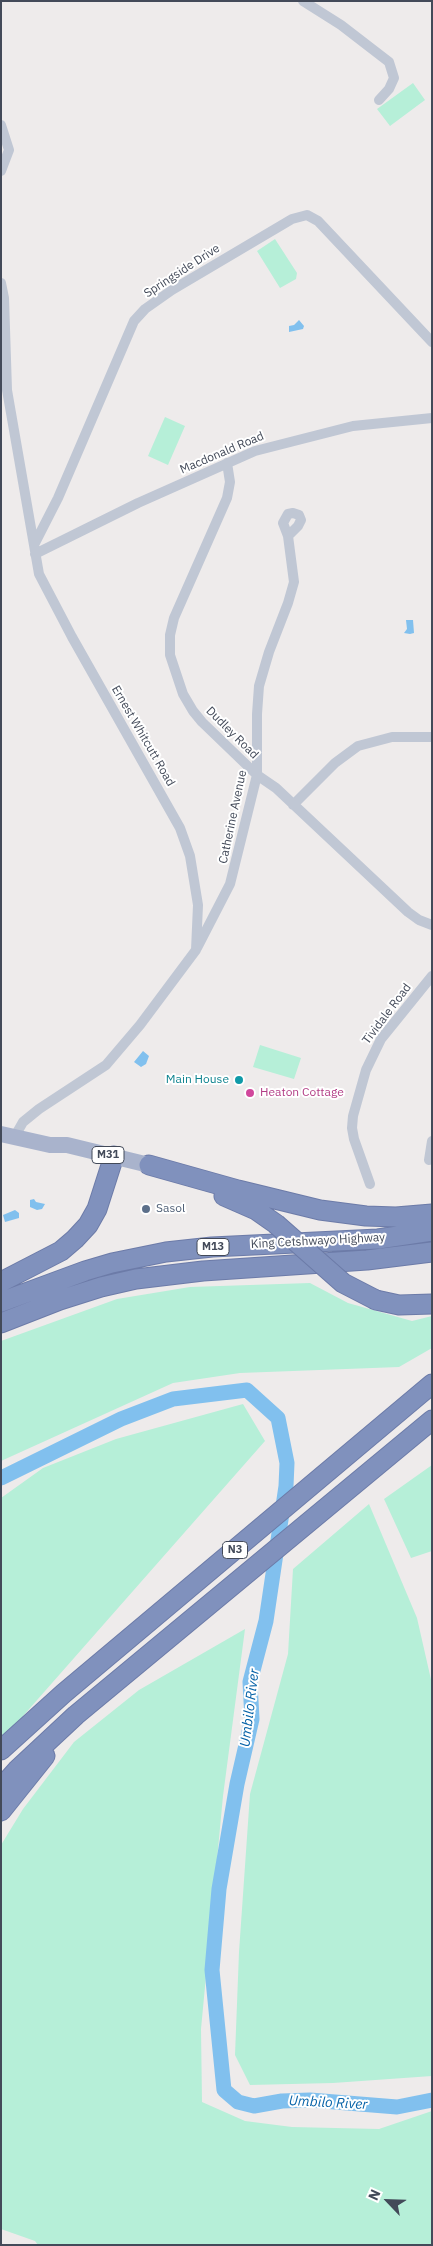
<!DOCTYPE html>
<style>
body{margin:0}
#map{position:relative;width:433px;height:2246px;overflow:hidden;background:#eeebeb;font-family:"IBM Plex Sans",sans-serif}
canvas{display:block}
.frame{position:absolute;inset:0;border:2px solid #434a59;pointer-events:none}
.north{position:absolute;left:363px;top:2176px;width:50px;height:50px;-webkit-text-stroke:4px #fff;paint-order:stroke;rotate:294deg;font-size:14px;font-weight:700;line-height:20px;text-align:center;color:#434a59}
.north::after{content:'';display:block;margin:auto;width:18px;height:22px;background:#434a59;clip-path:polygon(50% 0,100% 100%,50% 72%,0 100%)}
</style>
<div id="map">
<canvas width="433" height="2246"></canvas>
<div class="frame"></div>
<div class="north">N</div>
</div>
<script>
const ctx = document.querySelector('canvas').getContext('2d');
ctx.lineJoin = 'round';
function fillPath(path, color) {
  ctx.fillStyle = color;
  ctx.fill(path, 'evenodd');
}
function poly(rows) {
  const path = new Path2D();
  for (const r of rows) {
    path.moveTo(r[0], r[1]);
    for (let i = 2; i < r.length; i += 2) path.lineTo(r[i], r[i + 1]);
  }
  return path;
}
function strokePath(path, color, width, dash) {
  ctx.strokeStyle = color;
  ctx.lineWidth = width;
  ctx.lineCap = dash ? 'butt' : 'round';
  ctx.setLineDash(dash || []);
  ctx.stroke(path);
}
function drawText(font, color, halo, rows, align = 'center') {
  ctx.font = font + ' "IBM Plex Sans",sans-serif';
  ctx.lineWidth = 4;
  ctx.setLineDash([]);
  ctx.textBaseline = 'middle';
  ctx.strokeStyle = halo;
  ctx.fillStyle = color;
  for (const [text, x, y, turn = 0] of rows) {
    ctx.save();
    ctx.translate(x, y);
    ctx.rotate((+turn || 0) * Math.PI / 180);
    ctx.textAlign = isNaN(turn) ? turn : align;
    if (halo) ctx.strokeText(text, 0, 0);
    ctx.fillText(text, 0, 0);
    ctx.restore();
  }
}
fillPath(poly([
 [413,83,425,100,390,126,377,109],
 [275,239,297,273,296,279,280,288,257,251],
 [165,417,185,426,168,465,148,456],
 [260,1045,301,1058,294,1079,253,1067],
 [310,1283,348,1303,412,1321,432,1316,432,1348,399,1367,240,1373,173,1383,1,1461,1,1341,117,1299,190,1287],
 [243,1404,265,1441,1,1741,1,1498,43,1468,116,1439],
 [432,1465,432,1551,411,1558,384,1499],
 [369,1504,417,1618,432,1684,432,2076,333,2083,250,2085,235,2055,239,1952,250,1794,288,1654,293,1569],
 [245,1629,223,1796,201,2029,202,2102,245,2121,292,2127,379,2129,432,2111,432,2245,38,2245,35,2241,1,2229,1,1845,23,1809,74,1742,139,1690]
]), '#b6efd8');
fillPath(poly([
 [299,320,304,326,303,329,289,332,289,326,294,325],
 [406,620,413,620,414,633,410,634,404,633,407,629],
 [143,1051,149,1056,146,1064,141,1067,134,1062],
 [34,1199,36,1202,45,1204,42,1209,37,1210,30,1207,30,1200],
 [15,1210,19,1213,19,1218,5,1222,3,1215]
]), '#81c0ee');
strokePath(poly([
 [1,1478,121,1419,173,1399,247,1390,278,1418,287,1463,286,1486,266,1621,250,1682,252,1719,237,1784,219,1889,212,1970,224,2090,238,2102,254,2106,282,2101,310,2100,397,2107,432,2100]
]), '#81c0ee', 15);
const highway = poly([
 [149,1165,238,1190,320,1210,366,1216,396,1217,432,1214],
 [224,1196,256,1210,276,1224],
 [1,1282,61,1251,75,1239,88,1225,97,1209,114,1156],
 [376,1300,399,1305,432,1304],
 [1,1302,85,1271,112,1263,166,1252,212,1247,378,1239,432,1231],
 [1,1323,60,1300,101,1287,136,1279,203,1271,367,1260,432,1252],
 [1,1750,64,1693,432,1384],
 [1,1788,17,1770,76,1715,432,1420],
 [1,1811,45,1756]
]);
strokePath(highway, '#6c7ba8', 21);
strokePath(poly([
 [303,1,341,25,389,62,394,78,389,89,379,100],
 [1,125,9,150,1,171],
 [1,283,4,298,7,390,39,574,72,637,180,828,190,856,198,905,196,950,140,1025,106,1065,39,1109,23,1122,15,1136],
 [227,463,230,482,227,498,174,618,170,635,170,655,183,694,193,711,202,722,257,775,276,788,408,912,419,920,432,925],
 [34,545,58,498,134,321,145,309,172,290,292,219,307,215,318,221,432,342],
 [35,554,138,503,255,451,353,426,432,418],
 [293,805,335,763,358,746,392,737,432,737],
 [197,948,230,884,257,775,257,714,259,686,269,652,288,603,294,582,288,536,283,523,288,514,293,513,299,515,301,520,298,526,288,536],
 [429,1160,432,1141],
 [370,1184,354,1139,352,1128,353,1116,366,1070,381,1039,432,976]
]), '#c0c7d4', 10);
strokePath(poly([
 [1,1134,50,1145,67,1145,149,1165]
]), '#a9b3cc', 16);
strokePath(highway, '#8091bd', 19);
const highwayBridge = poly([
 [276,1224,343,1283,376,1300]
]);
strokePath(highwayBridge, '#6c7ba8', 21, []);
strokePath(highwayBridge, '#8091bd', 19);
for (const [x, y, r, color] of [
 [239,1080,5,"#0f9aa8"],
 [250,1093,5,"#d1479c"],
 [146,1209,5,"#5c6f8a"]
]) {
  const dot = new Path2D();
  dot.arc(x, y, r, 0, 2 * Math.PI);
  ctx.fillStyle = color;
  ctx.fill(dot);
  strokePath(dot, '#fff', 2);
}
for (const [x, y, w] of [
 [108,1155,32],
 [213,1247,32],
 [235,1550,25]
]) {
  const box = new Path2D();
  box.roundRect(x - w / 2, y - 8.5, w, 17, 4);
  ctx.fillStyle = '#fff';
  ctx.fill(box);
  strokePath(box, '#434a59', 1);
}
drawText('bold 11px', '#434a59', null, [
 ["M31",108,1155],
 ["M13",213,1247],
 ["N3",235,1550]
]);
drawText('12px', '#434a59', '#fff', [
 ["Springside Drive",182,271,-33],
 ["Macdonald Road",222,453,-23],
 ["Dudley Road",232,733,45],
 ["Ernest Whitcutt Road",143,736,60],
 ["Catherine Avenue",233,817,-78],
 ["Tividale Road",387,1014,-53],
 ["King Cetshwayo Highway",318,1241,-3]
]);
drawText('12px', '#0d838f', '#fff', [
 ["Main House",229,1080]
], 'right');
drawText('12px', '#b23c85', '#fff', [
 ["Heaton Cottage",260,1093]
], 'left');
drawText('12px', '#4e5e75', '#fff', [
 ["Sasol",156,1209]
], 'left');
drawText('italic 14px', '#0763a8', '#fff', [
 ["Umbilo River",250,1708,-83],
 ["Umbilo River",328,2103,3]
]);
</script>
